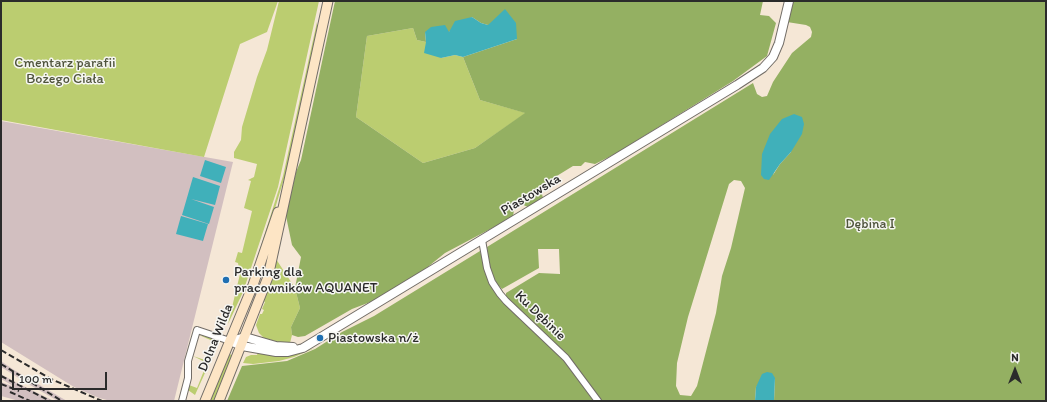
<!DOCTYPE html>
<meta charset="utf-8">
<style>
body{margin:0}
#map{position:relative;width:1047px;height:402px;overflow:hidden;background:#f5e7d6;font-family:Itim,sans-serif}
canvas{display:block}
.frame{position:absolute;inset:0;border:2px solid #2b2b2b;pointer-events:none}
.north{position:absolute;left:995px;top:350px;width:40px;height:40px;-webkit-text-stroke:3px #f6f6f2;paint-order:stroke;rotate:0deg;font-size:11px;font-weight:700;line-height:16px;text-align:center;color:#2b2b2b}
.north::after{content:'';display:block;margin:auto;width:14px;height:18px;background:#2b2b2b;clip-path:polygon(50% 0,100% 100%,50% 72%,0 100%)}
.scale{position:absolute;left:12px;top:372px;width:95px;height:18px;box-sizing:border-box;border:2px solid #2b2b2b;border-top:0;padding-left:5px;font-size:12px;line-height:14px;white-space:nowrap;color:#2b2b2b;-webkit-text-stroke:3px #f6f6f2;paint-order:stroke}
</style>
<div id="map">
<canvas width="1047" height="402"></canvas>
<div class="frame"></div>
<div class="north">N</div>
<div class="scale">100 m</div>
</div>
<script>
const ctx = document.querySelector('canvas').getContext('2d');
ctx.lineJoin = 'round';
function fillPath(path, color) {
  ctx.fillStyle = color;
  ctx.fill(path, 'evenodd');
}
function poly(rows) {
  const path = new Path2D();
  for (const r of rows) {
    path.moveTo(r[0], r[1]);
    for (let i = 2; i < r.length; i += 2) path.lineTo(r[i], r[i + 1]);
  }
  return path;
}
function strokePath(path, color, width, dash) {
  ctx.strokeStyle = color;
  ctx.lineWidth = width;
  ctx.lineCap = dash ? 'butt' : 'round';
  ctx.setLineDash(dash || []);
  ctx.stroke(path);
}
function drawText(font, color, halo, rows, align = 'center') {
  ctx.font = font + ' Itim,sans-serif';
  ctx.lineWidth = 3;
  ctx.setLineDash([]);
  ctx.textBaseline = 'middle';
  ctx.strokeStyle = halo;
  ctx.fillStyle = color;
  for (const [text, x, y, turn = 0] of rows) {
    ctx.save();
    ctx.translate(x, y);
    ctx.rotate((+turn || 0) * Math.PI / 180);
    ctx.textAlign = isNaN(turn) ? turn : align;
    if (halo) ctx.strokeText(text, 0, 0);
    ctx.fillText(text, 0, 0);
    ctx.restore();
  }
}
fillPath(poly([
 [1,121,233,162,174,401,111,401,99,398,74,387,1,342],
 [1,361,14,370,67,401,58,401,30,385,1,367],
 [1,374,17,383,54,401,19,401,1,396,1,382,15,387,1,379]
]), '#d2bfc0');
fillPath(poly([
 [1,1,278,1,267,32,240,44,204,157,1,120],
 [279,1,319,1,278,187,243,292,228,324,240,274,238,263,235,262,238,252,242,253,252,211,244,208,251,181,248,180,254,177,257,164,234,158,234,152,241,140,242,127,257,77,267,50],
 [317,22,317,35,290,159,270,225,248,287,283,176],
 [413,28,417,40,426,42,441,58,455,55,463,57,480,100,526,113,475,148,423,163,356,117,367,36],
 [276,259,295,288,300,308,291,327,292,335,290,343,278,342,264,338,259,333,256,325,260,314,262,314,264,310,262,309,265,302,263,301],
 [199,335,213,338,219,342,195,395,188,390,189,385,197,388,207,363,193,356,208,361,215,342],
 [315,348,294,357,279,361,253,364,243,363,246,357,251,355,257,355,258,352,296,354],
 [229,354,232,355,215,401,209,401]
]), '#bbcd70');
fillPath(poly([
 [335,1,763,1,760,15,769,16,776,23,767,56,733,81,615,154,595,164,585,162,581,166,573,166,547,182,541,190,543,198,528,207,521,204,521,200,518,199,515,202,513,217,445,253,419,274,373,301,352,309,305,336,298,337,292,335,291,327,300,308,295,288,301,257,292,245,286,216,296,172,301,160],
 [472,17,481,23,488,25,517,39,463,57,480,100,525,113,475,148,423,163,356,117,367,36,413,28,417,40,426,42,425,32,449,32],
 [792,1,1046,1,1046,401,774,401,775,378,756,387,755,401,227,401,242,366,287,361,315,349,342,332,374,316,480,251,486,272,506,297,506,293,539,273,560,274,559,249,538,249,539,268,502,289,497,284,490,269,487,247,753,83,757,94,762,97,767,96,773,82,792,53,811,37,812,32,810,27,806,25,787,22],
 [794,114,791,152,780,164,773,175],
 [734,180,741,181,745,188,731,248,722,276,716,313,697,386,691,396,680,395,676,386,677,363,688,317,729,184]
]), '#94b062');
fillPath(poly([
 [505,9,516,23,517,39,463,57,455,55,441,58,424,53,426,42,425,32,431,27,445,25,449,32,455,21,472,17,481,23,488,25],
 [794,114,802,117,804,124,802,134,791,152,780,164,769,180,764,179,761,175,762,154,770,134,782,119],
 [205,160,226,167,221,183,200,176],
 [193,177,220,186,215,205,191,199,214,207,209,224,182,215],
 [181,216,208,224,203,241,176,234],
 [767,372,772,373,775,378,774,401,755,401,756,387,762,374]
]), '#40b0ba');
const minor = poly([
 [482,240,487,268,492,282,500,294,506,301,566,358,598,401],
 [182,401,188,378,188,361,197,330,230,341]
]);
const tertiary = poly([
 [238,339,245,337,276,346,293,347],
 [230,341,242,346,276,352,288,352,303,348,737,85,763,68,773,57,779,43,789,1]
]);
const secondary = poly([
 [205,401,253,285,278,212],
 [219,401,268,277,328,1]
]);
strokePath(minor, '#726d67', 8);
strokePath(tertiary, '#726d67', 10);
strokePath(secondary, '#726d67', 11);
strokePath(minor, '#fff', 6);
strokePath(tertiary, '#fff', 8);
strokePath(secondary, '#fde5c5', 9);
strokePath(poly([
 [1,350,51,379,102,401],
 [1,364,62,401],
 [1,376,50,401],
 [1,384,19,391],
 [10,392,30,401]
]), '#2b2b2b', 2, [6, 3]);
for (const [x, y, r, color] of [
 [226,280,4,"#1f6fb2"],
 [320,338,4,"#1f6fb2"]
]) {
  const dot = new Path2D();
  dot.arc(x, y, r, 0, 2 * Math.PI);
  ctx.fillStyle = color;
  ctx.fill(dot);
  strokePath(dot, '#f6f6f2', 1.5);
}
drawText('14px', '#4f543c', '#f6f6f2', [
 ["Cmentarz parafii",65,63],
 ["Bożego Ciała",65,79],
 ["Dębina I",870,224]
]);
drawText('14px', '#2b2b2b', '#f6f6f2', [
 ["Piastowska",531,195,-31],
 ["Ku Dębinie",540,316,44],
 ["Dolna Wilda",216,338,-68]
]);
drawText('14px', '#2b2b2b', '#f6f6f2', [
 ["Parking dla",234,272],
 ["pracowników AQUANET",234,288],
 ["Piastowska n/ż",328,338]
], 'left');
</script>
